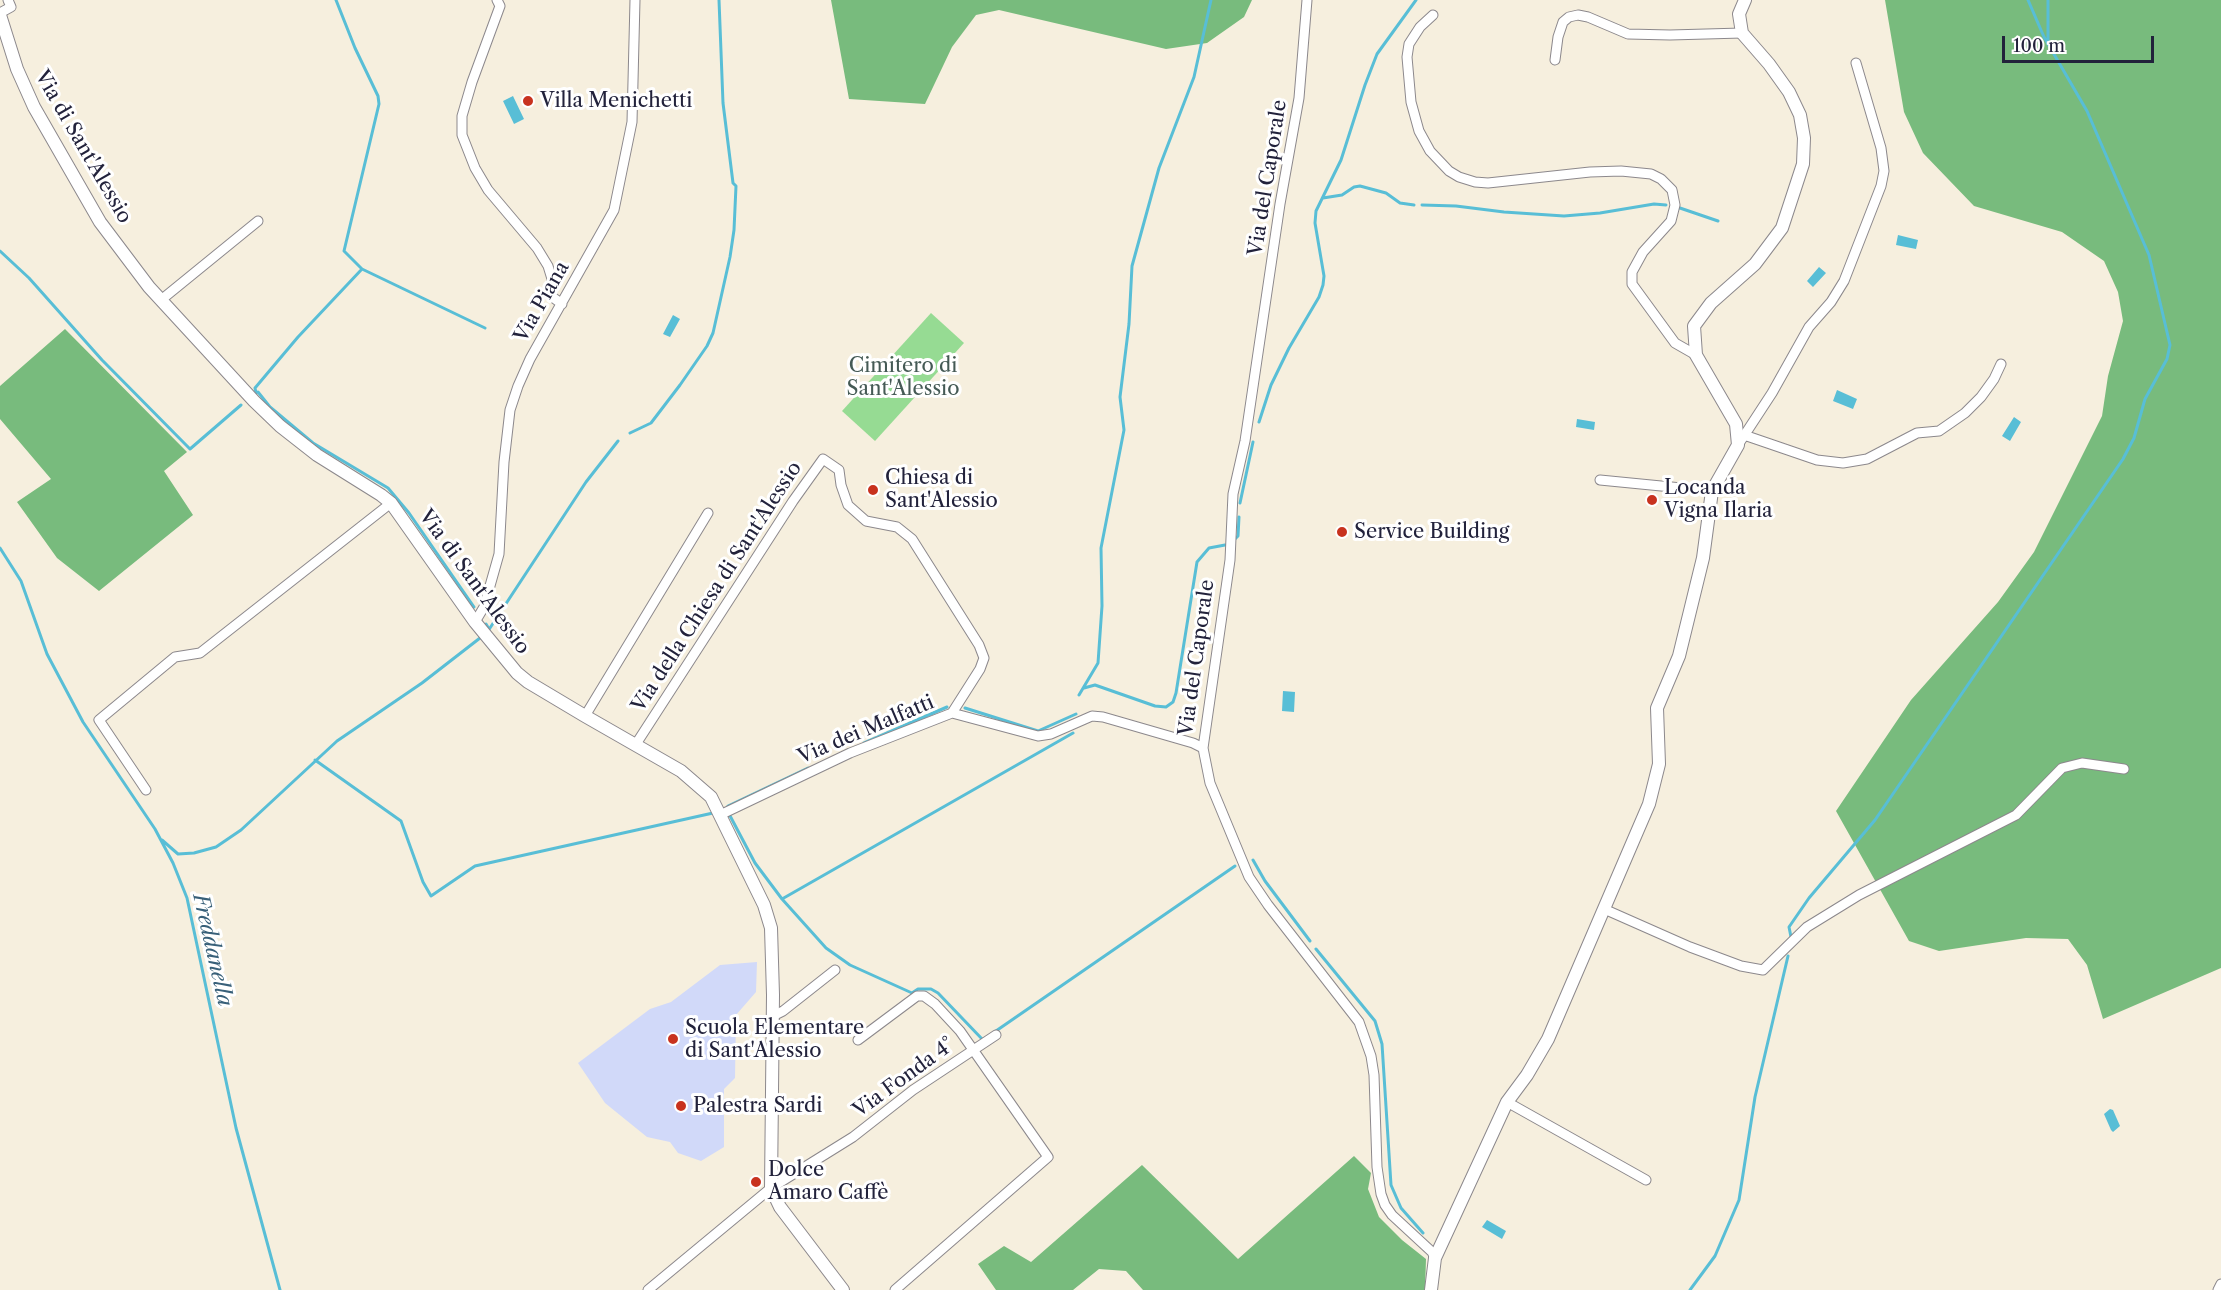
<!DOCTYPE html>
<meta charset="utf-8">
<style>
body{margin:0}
#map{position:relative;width:2221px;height:1290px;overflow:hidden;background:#f6efde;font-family:"Libre Caslon Text",serif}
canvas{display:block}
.scale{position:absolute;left:2002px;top:36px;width:152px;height:27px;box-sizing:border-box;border:3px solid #22223b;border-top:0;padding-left:8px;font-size:18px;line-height:21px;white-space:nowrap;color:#22223b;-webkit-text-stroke:4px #fff;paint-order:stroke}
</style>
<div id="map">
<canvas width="2221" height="1290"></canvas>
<div class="scale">100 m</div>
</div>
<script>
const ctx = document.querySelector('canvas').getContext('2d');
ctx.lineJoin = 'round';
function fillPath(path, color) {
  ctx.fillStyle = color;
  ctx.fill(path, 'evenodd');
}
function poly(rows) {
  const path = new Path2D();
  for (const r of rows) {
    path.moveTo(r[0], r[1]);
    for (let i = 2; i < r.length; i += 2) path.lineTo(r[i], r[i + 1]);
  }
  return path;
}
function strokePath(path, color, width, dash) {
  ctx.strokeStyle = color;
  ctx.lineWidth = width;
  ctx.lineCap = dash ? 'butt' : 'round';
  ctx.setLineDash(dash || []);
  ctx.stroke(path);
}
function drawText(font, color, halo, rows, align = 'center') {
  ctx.font = font + ' "Libre Caslon Text",serif';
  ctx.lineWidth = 6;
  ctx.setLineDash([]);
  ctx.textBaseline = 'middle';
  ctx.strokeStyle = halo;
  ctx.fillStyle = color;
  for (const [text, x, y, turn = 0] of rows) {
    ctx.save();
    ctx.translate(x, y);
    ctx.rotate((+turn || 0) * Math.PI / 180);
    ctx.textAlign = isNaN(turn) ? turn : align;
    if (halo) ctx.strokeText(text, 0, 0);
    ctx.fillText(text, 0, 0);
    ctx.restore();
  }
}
fillPath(poly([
 [757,962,756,992,736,1015,735,1078,724,1089,724,1147,701,1161,678,1153,670,1142,647,1137,605,1103,578,1063,650,1009,671,1002,720,965]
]), '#d1d9f9');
fillPath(poly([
 [931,313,964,343,875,441,842,411]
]), '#96db93');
fillPath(poly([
 [831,0,1252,0,1244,17,1207,43,1166,49,999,10,976,15,952,47,925,104,849,99],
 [1885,0,2221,0,2221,968,2103,1019,2087,965,2068,939,2026,938,1939,951,1909,941,1836,811,1911,700,1998,602,2034,552,2102,416,2108,376,2123,321,2118,292,2104,261,2062,232,1974,206,1923,153,1904,112],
 [65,329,187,452,164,471,193,515,99,591,57,558,17,502,51,479,0,419,0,386],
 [1354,1156,1371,1173,1368,1189,1379,1217,1402,1240,1426,1259,1425,1290,1143,1290,1126,1271,1099,1269,1073,1290,996,1290,978,1264,1004,1246,1031,1262,1142,1165,1238,1259]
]), '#78bb7d');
fillPath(poly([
 [513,96,524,119,514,124,503,101],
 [1898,235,1918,240,1916,249,1896,245],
 [1819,267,1826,273,1813,287,1807,281],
 [673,315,680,319,670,337,663,334],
 [1837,390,1857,399,1853,409,1833,401],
 [2014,417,2021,422,2010,441,2002,436],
 [1577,419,1595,422,1594,430,1576,427],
 [1283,691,1295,692,1294,712,1282,711],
 [2110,1109,2113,1110,2120,1126,2113,1132,2111,1130,2104,1114],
 [1487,1220,1506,1231,1502,1239,1482,1227]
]), '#58bed6');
strokePath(poly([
 [336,0,355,48,378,96,379,104,344,251,362,269,485,328],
 [2048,0,2048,42],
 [1323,198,1342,195,1354,187,1360,186,1386,193,1400,203,1414,205],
 [1422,205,1456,206,1504,212,1564,216,1600,213,1654,204,1666,205],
 [1677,207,1718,221],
 [0,251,29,278,102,360,190,449,241,405],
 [258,392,270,407,313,443,388,488,409,513,474,607],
 [256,393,255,388,298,337,362,269],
 [1259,422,1271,385,1289,348,1319,297,1323,285,1324,276,1315,223,1316,211,1341,160,1365,85,1377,54,1416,0],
 [630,433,651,423,680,385,707,346,713,333,730,257,734,230,736,186,733,183,723,103,719,0],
 [1240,503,1253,442],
 [1234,540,1238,536,1239,517],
 [0,548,21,581,47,654,83,722,155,829,173,863,187,898,236,1128,280,1290],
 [486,624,489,629],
 [488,631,586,482,618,441],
 [1084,688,1095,685,1155,706,1166,707,1173,702,1176,693,1197,562,1209,548,1225,545],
 [1079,695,1098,663,1102,606,1101,548,1124,430,1120,397,1129,324,1132,266,1159,168,1194,77,1211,0],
 [965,708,1038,731,1076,714],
 [864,743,947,707],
 [315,760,401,821,423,882,431,896,475,866,713,813],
 [728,806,808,768],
 [728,812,755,863,782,899,826,948,850,965,912,993,918,989,931,989,938,993,983,1040],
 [162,840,178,854,194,853,216,847,241,830,337,741,422,683,480,638],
 [1253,860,1265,881,1310,941],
 [782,899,1073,733],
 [1791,937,1789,927,1809,898,1875,820,2123,459,2134,438,2145,399,2167,359,2170,345,2149,255,2087,111,2044,37,2028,0],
 [1316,949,1375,1021,1382,1044,1391,1185,1401,1208,1423,1233],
 [993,1033,1235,866],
 [1690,1290,1715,1256,1739,1200,1755,1097,1788,956]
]), '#58bed6', 3);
const minor = poly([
 [497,0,500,6,472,82,462,116,462,135,475,168,488,190,537,248,548,266,552,279,551,296,562,304],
 [1307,0,1299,98,1280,204,1245,441,1233,494,1230,560,1203,748,1210,783,1249,877,1268,905,1359,1022,1371,1056,1374,1075,1377,1167,1381,1194,1385,1205,1392,1215,1432,1252,1435,1258],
 [0,13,11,7,8,0],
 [1433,15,1420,27,1409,44,1407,57,1411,102,1419,131,1430,151,1449,171,1459,177,1475,182,1488,183,1590,172,1621,171,1651,174,1661,179,1672,190,1675,205,1671,221,1643,252,1632,272,1632,284,1675,343,1696,355],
 [1555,60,1558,37,1563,22,1569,17,1578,15,1588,17,1628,34,1670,35,1742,33],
 [161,300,258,221],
 [1744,435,1817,460,1843,463,1867,459,1917,433,1939,431,1965,413,1981,397,1994,379,2001,364],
 [1738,445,1772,393,1809,327,1831,302,1844,281,1881,186,1884,171,1881,148,1856,63],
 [1600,480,1712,491],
 [475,622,484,607,499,554,504,462,510,410,518,386,530,359,614,210,632,122,635,0],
 [585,716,708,513],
 [636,744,793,501,823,459,839,470,841,485,848,505,866,521,897,527,912,539,979,645,984,658,980,669,952,713],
 [146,790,99,720,175,657,200,653,391,503],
 [720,815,850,753,952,713,1038,736,1051,734,1092,716,1103,717,1193,743,1203,748],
 [1604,909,1690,947,1741,966,1763,970,1807,927,1859,895,2016,815,2062,768,2082,763,2124,769],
 [773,1016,783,1011,835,970],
 [858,1040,917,996,924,996,935,1004,960,1031,1048,1157,895,1290],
 [1507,1102,1646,1180],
 [648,1290,771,1188,853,1137,913,1090,996,1035],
 [2218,1290,2221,1284]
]);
const tertiary = poly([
 [0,15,17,69,34,107,100,222,149,287,254,401,280,426,317,455,381,495,391,503,475,622,517,673,528,682,585,716,681,771,711,797,764,905,771,928,773,995,771,1188,780,1207,843,1290],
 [1431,1290,1435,1258,1507,1102,1527,1075,1548,1039,1649,804,1659,764,1657,708,1679,656,1703,558,1712,491,1738,445,1736,424,1696,355,1694,326,1711,303,1755,264,1782,228,1803,164,1804,138,1800,115,1789,92,1769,64,1742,33,1739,14,1745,0]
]);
strokePath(minor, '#8c888c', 11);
strokePath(tertiary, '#8c888c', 14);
strokePath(minor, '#fff', 9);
strokePath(tertiary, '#fff', 12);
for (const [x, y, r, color] of [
 [528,101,6,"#c8321e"],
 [873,490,6,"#c8321e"],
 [1652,500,6,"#c8321e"],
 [1342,532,6,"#c8321e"],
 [673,1039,6,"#c8321e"],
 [681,1106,6,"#c8321e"],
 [756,1182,6,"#c8321e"]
]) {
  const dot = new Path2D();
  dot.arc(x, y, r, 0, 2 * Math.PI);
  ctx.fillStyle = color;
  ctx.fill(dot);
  strokePath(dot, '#fff', 2);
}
drawText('20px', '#22223b', '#fff', [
 ["Villa Menichetti",540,101],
 ["Chiesa di",885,478],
 ["Sant'Alessio",885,501],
 ["Locanda",1664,488],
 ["Vigna Ilaria",1664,511],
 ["Service Building",1354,532],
 ["Scuola Elementare",685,1028],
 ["di Sant'Alessio",685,1051],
 ["Palestra Sardi",693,1106],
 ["Dolce",768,1170],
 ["Amaro Caffè",768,1193]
], 'left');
drawText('20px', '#22223b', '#fff', [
 ["Via di Sant'Alessio",83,147,60],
 ["Via del Caporale",1268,178,-81],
 ["Via Piana",542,302,-60],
 ["Via di Sant'Alessio",474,582,54],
 ["Via della Chiesa di Sant'Alessio",717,587,-57],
 ["Via del Caporale",1197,658,-82],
 ["Via dei Malfatti",866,730,-23],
 ["Via Fonda 4°",904,1078,-36]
]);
drawText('20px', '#455a55', '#fff', [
 ["Cimitero di",903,366],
 ["Sant'Alessio",903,389]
]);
drawText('italic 21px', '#386079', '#fff', [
 ["Freddanella",212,950,77]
]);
</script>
